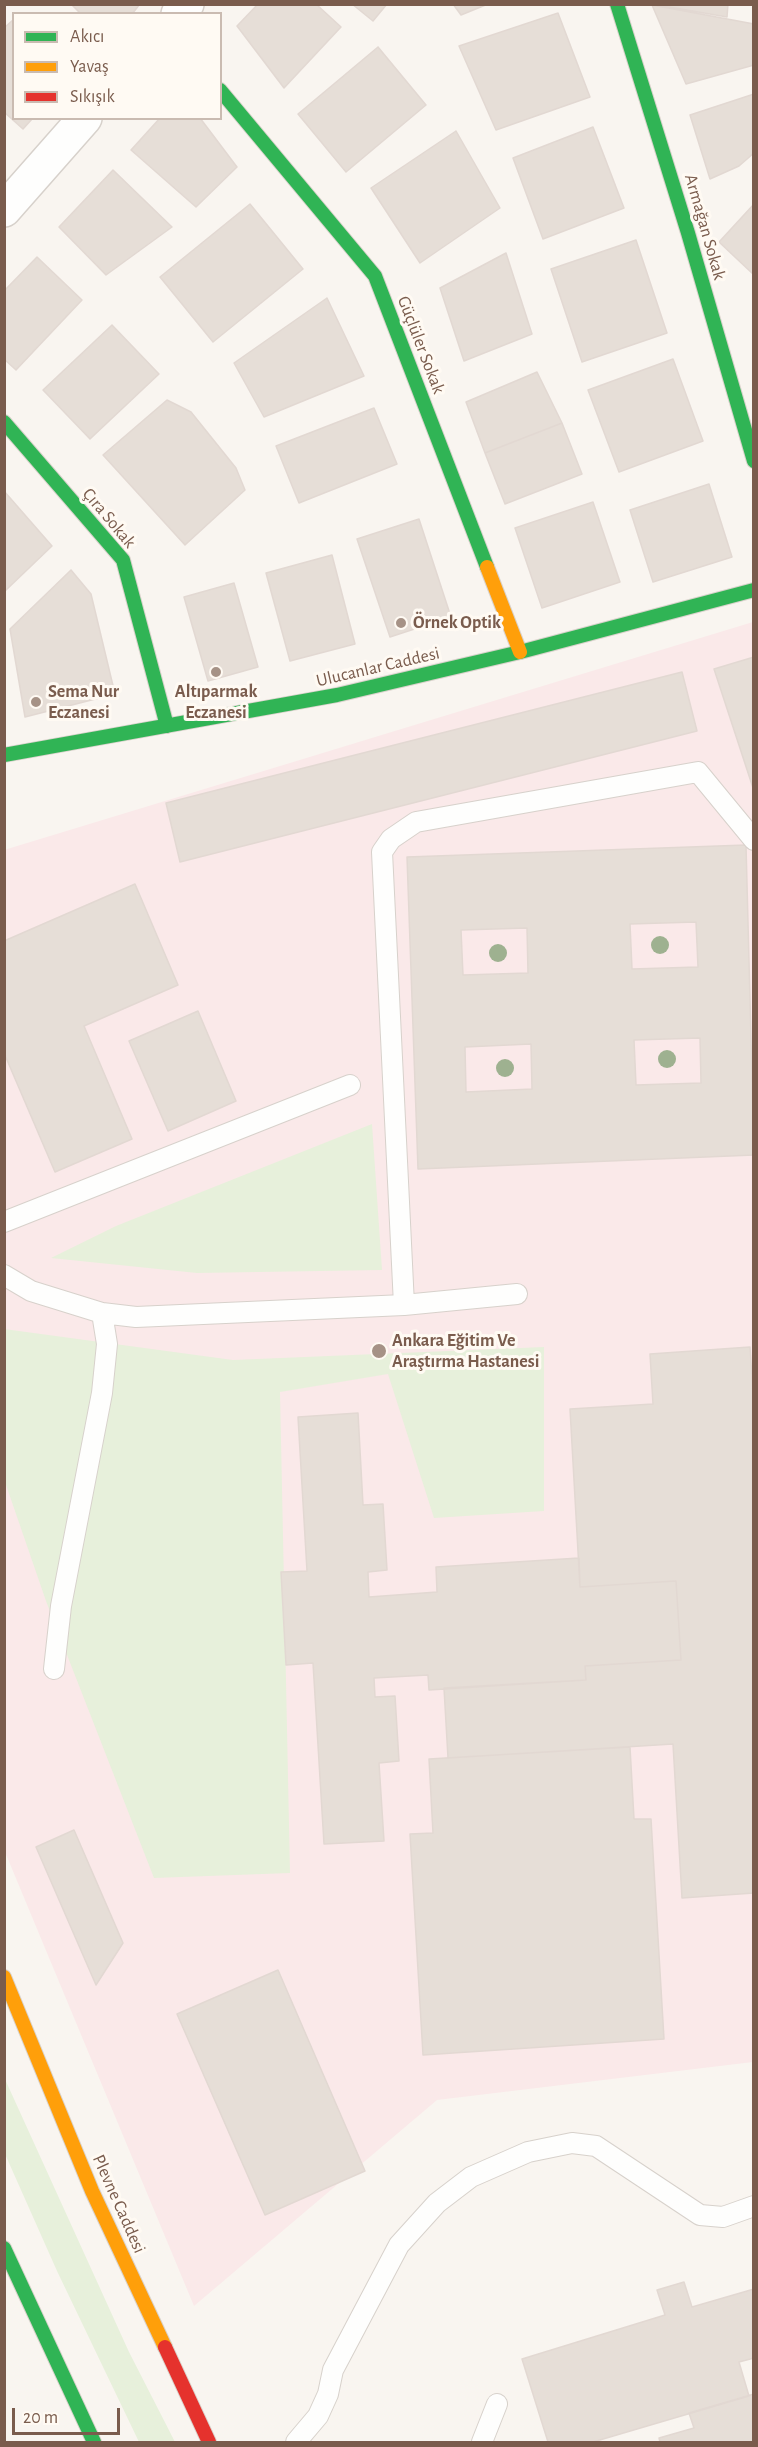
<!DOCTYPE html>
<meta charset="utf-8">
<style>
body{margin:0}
#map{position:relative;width:758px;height:2447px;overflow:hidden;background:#f9f5f0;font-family:"Alegreya Sans",sans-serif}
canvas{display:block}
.frame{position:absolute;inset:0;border:6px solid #7a5c4d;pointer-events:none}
.legend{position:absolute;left:12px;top:12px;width:210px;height:108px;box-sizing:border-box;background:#fffaf3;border:2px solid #cabbb1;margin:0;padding:8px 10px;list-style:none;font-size:18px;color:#7a5c4d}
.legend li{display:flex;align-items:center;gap:12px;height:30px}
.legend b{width:30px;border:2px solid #cabbb1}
.scale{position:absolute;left:12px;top:2408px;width:108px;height:27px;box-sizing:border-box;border:3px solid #7a5c4d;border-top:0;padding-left:8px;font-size:18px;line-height:21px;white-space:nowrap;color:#7a5c4d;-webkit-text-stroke:4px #fffaf3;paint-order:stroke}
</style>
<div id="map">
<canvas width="758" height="2447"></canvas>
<div class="frame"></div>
<ul class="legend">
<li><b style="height:8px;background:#30b455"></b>Akıcı</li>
<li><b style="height:8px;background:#ff9f0a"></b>Yavaş</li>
<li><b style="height:8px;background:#e5322d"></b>Sıkışık</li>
</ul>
<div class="scale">20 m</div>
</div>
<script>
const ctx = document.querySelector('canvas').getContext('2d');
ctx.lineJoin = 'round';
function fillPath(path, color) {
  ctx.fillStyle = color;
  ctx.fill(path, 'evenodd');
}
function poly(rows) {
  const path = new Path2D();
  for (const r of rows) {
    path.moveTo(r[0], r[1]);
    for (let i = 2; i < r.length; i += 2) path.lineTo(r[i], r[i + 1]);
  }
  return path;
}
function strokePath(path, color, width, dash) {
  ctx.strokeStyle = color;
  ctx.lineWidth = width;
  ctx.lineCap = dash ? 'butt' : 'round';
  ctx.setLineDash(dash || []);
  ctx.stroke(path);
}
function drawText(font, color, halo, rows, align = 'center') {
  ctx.font = font + ' "Alegreya Sans",sans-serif';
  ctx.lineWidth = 6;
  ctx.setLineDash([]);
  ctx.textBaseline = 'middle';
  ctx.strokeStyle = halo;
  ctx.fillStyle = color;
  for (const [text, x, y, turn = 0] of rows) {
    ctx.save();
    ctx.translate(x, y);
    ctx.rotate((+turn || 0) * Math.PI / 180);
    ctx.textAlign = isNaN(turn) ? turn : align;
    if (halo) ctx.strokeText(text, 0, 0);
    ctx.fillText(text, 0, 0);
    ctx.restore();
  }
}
fillPath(poly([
 [753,622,753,2062,437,2100,194,2306,5,1852,4,850]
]), '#fae9e9');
fillPath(poly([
 [372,1124,382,1270,197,1273,51,1258,116,1226],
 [4,1329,233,1360,544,1347,544,1511,434,1518,388,1374,280,1392,290,1873,154,1878,46,1601,5,1482],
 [4,2077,129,2352,175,2442,139,2442,57,2271,5,2154]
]), '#e7f0db');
const building = poly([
 [71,4,140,4,132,14,81,14,71,4],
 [258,4,316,4,341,27,284,88,237,26,258,4],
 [352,4,387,4,373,21,352,4],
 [453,4,488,4,461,15,453,4],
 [728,4,727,17,652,4,728,4],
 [652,5,754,24,754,65,686,84,652,5],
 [558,13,590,97,496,130,459,46,558,13],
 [14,19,14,118,33,118,23,129,4,112,4,28,14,19],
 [378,47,426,105,346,172,298,114,378,47],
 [754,94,754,153,739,166,710,179,690,115,754,94],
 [160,118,200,118,237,167,196,207,131,150,160,118],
 [593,127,624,208,543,239,513,158,593,127],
 [456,131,500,208,420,263,371,188,456,131],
 [113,170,172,227,106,275,59,227,113,170],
 [250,204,303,269,213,342,160,277,250,204],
 [754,204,754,275,719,242,754,204],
 [636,240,667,333,582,362,551,269,636,240],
 [506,253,532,334,464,361,440,288,506,253],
 [37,257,82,300,16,370,4,359,4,291,37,257],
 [327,298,364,376,264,417,234,363,327,298],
 [112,325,159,374,90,439,43,390,112,325],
 [673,359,703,441,619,472,588,390,673,359],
 [537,372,562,423,485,453,466,402,537,372],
 [167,400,191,412,236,468,245,490,185,545,103,455,167,400],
 [374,408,397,464,299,503,276,446,374,408],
 [562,423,582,474,505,504,485,453,562,423],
 [709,484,732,557,653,582,630,510,709,484],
 [4,491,52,546,4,592,4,491],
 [593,502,620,582,542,608,515,528,593,502],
 [419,519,451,617,390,637,357,539,419,519],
 [332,555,355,644,290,661,266,573,332,555],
 [71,570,91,594,115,694,25,717,10,629,71,570],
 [234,583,258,667,208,681,184,597,234,583],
 [754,657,754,791,714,669,754,657],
 [682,672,697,731,180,862,166,803,682,672],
 [746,845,754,1155,418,1169,407,857,746,845],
 [696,922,698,967,632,969,630,924,696,922],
 [527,928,528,973,463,975,461,930,527,928],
 [700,1038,701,1083,636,1085,634,1040,700,1038],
 [531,1044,532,1089,466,1092,465,1047,531,1044],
 [135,884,178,985,84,1026,132,1139,55,1172,4,1053,4,941,135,884],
 [198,1011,236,1101,168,1131,129,1041,198,1011],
 [750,1347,754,1408,754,1893,682,1898,673,1744,448,1758,444,1688,586,1680,585,1666,681,1660,676,1581,580,1587,570,1409,653,1404,650,1354,750,1347],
 [358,1413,363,1505,383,1504,387,1570,368,1572,369,1597,437,1592,436,1567,579,1558,580,1587,676,1581,681,1660,585,1666,586,1680,429,1690,428,1675,374,1678,375,1697,395,1696,399,1761,379,1763,384,1841,324,1844,313,1663,286,1665,281,1572,307,1571,298,1417,358,1413],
 [630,1747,634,1819,651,1819,664,2039,423,2055,410,1834,433,1833,429,1759,630,1747],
 [74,1830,123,1943,96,1985,36,1847,74,1830],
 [278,1970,365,2171,265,2215,177,2014,278,1970],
 [684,2282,692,2307,754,2289,754,2358,739,2362,749,2396,593,2442,548,2442,522,2359,665,2315,657,2290,684,2282],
 [754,2394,754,2442,660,2442,659,2438,694,2428,689,2413,754,2394]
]);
fillPath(building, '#e6ded7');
strokePath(building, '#e2d8d2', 1.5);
const lane = poly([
 [4,1222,350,1085],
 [4,1275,31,1291,102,1313,136,1317,404,1305,517,1294],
 [404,1305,382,852,391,839,416,822,698,772,754,840],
 [54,1669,61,1606,102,1393,107,1344,102,1313],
 [296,2442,318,2416,328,2394,333,2370,399,2245,437,2203,471,2177,528,2152,572,2143,596,2146,700,2215,723,2217,754,2206],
 [482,2442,497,2404]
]);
const street = poly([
 [178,14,187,4],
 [4,210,85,118]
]);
const fast = poly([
 [617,4,688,233,754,461],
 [220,90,375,276,487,567],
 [4,422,123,560,167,726],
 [4,755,337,695,520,652,754,590],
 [4,2248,94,2442]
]);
const slow = poly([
 [487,567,520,652],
 [4,1977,92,2191,165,2347]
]);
const jam = poly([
 [165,2347,209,2442]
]);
strokePath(lane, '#d7d1cb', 22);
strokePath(street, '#d7d1cb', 36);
strokePath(fast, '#d9d2cb', 16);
strokePath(slow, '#d9d2cb', 16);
strokePath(jam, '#d9d2cb', 16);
strokePath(lane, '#fefefd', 20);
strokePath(street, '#fefefd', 33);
strokePath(fast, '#30b455', 14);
strokePath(slow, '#ff9f0a', 14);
strokePath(jam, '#e5322d', 14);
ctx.fillStyle = '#9eb190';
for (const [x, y] of [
 [660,945],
 [498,953],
 [667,1059],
 [505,1068]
]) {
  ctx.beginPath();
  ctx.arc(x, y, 9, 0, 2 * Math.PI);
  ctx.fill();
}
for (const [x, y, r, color] of [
 [401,623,6,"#a69286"],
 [216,672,6,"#a69286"],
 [36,702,6,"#a69286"],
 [379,1351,8,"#a69286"]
]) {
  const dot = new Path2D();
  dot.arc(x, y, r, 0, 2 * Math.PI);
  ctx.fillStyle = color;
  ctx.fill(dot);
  strokePath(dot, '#fffaf3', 2);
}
drawText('18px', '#7a5c4d', '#fffaf3', [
 ["Armağan Sokak",705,227,74],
 ["Güçlüler Sokak",421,345,69],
 ["Çıra Sokak",109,518,50],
 ["Ulucanlar Caddesi",378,667,-13],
 ["Plevne Caddesi",119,2204,66]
]);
drawText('bold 18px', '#7a5c4d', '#fffaf3', [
 ["Örnek Optik",413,623],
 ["Sema Nur",48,692],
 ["Eczanesi",48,713],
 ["Altıparmak",216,692,"center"],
 ["Eczanesi",216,713,"center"],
 ["Ankara Eğitim Ve",392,1341],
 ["Araştırma Hastanesi",392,1362]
], 'left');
</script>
